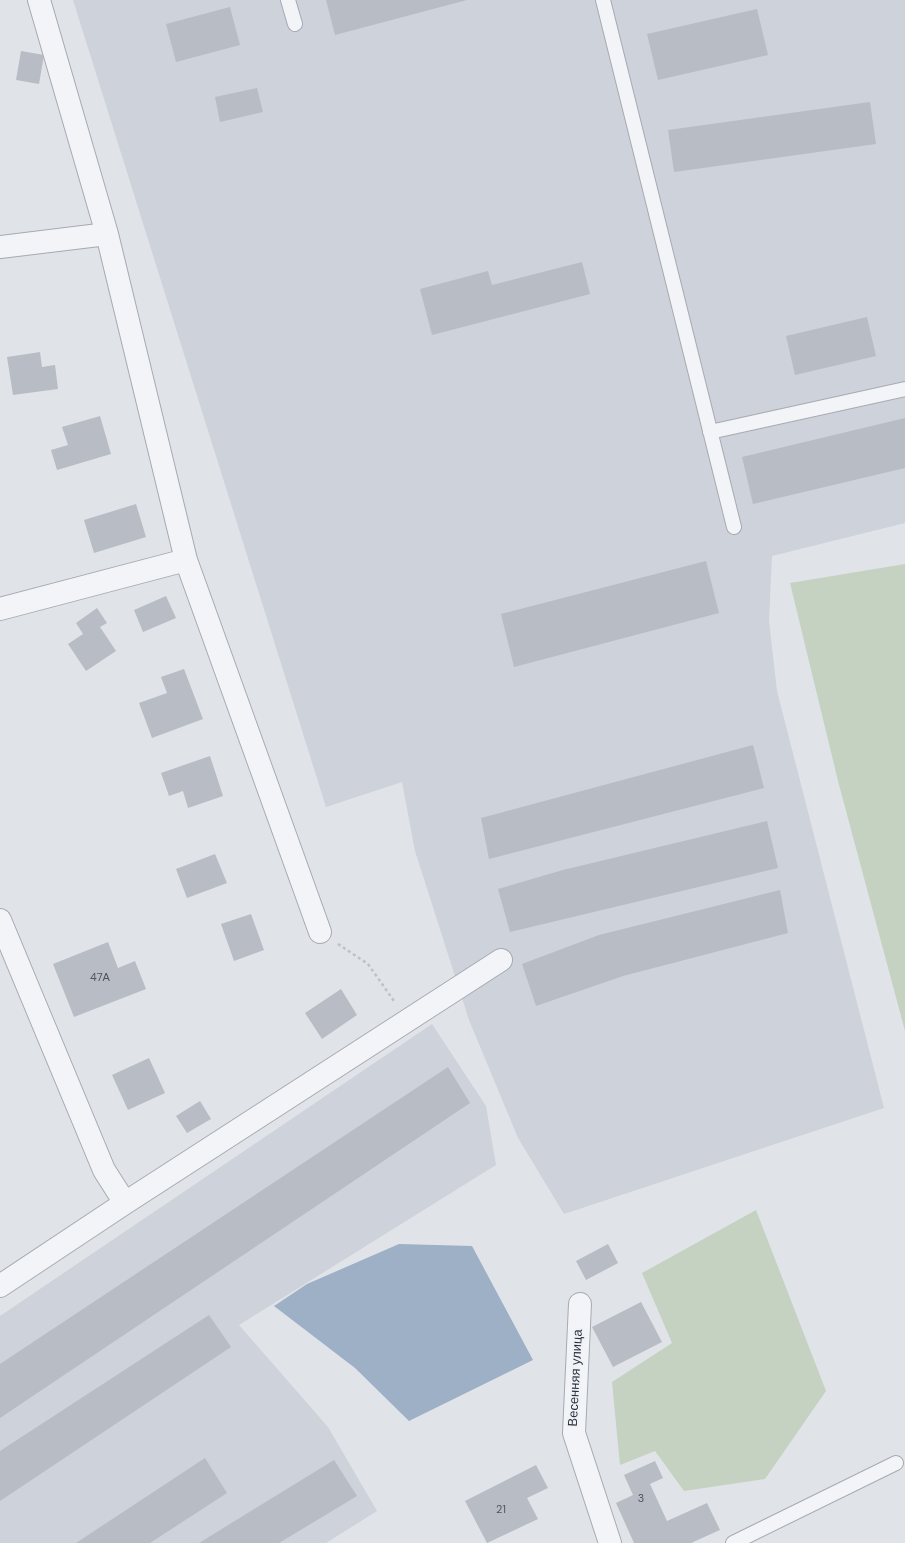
<!DOCTYPE html>
<meta charset="utf-8">
<style>
body{margin:0}
canvas{display:block;background:#e0e3e8}
</style>
<canvas width="905" height="1543"></canvas>
<script>
const ctx = document.querySelector('canvas').getContext('2d');
ctx.lineJoin = 'round';
function fillPath(path, color) {
  ctx.fillStyle = color;
  ctx.fill(path, 'evenodd');
}
function poly(rows) {
  const path = new Path2D();
  for (const r of rows) {
    path.moveTo(r[0], r[1]);
    for (let i = 2; i < r.length; i += 2) path.lineTo(r[i], r[i + 1]);
  }
  return path;
}
function strokePath(path, color, width, dash) {
  ctx.strokeStyle = color;
  ctx.lineWidth = width;
  ctx.lineCap = dash ? 'butt' : 'round';
  ctx.setLineDash(dash || []);
  ctx.stroke(path);
}
function drawText(font, color, halo, rows, align = 'center') {
  ctx.font = font + ' "DM Sans",sans-serif';
  ctx.lineWidth = 4;
  ctx.setLineDash([]);
  ctx.textBaseline = 'middle';
  ctx.strokeStyle = halo;
  ctx.fillStyle = color;
  for (const [text, x, y, turn = 0] of rows) {
    ctx.save();
    ctx.translate(x, y);
    ctx.rotate((+turn || 0) * Math.PI / 180);
    ctx.textAlign = isNaN(turn) ? turn : align;
    if (halo) ctx.strokeText(text, 0, 0);
    ctx.fillText(text, 0, 0);
    ctx.restore();
  }
}
fillPath(poly([
 [73,0,905,0,905,523,772,556,769,621,777,691,884,1108,564,1214,518,1138,469,1020,415,851,402,782,326,807],
 [432,1024,486,1106,496,1165,239,1325,328,1427,377,1511,326,1543,0,1543,0,1316]
]), '#ced2da');
fillPath(poly([
 [905,564,905,1031,838,781,790,583],
 [756,1210,826,1391,765,1479,684,1491,655,1451,620,1465,612,1382,672,1343,642,1273]
]), '#c5d2c2');
fillPath(poly([
 [399,1244,472,1246,533,1360,409,1421,355,1368,274,1306,307,1284]
]), '#9db0c6');
fillPath(poly([
 [326,0,467,0,335,35],
 [230,7,240,45,176,62,166,24],
 [757,9,768,55,658,80,647,34],
 [21,51,44,55,39,84,16,80],
 [257,88,263,112,220,122,215,97],
 [870,102,876,144,674,172,668,130],
 [582,262,590,294,432,335,420,289,488,271,492,285],
 [867,317,876,356,795,375,786,336],
 [40,352,42,367,55,365,58,389,13,395,7,357],
 [100,416,111,454,57,470,51,450,68,445,62,427],
 [905,418,905,468,753,504,742,457],
 [136,504,146,537,94,553,84,520],
 [706,561,719,613,514,667,501,614],
 [166,596,176,618,143,632,134,610],
 [97,608,107,623,100,627,116,651,86,671,68,644,83,634,76,623],
 [184,669,203,719,152,738,139,703,167,693,161,677],
 [753,745,764,788,489,859,481,818],
 [210,756,223,796,188,808,183,791,169,796,161,773],
 [767,821,778,868,510,932,498,889,563,870],
 [215,854,227,883,187,898,176,869],
 [780,890,788,933,623,976,536,1006,522,964,599,935],
 [251,914,264,950,234,961,221,924],
 [108,942,118,968,135,961,146,989,74,1017,53,964],
 [341,989,357,1015,322,1039,305,1013],
 [149,1058,165,1093,128,1110,112,1075],
 [448,1067,470,1103,0,1418,0,1364],
 [200,1101,211,1119,187,1133,176,1116],
 [608,1244,618,1263,586,1280,576,1261],
 [641,1302,662,1342,613,1367,592,1327],
 [209,1315,231,1347,0,1501,0,1451],
 [205,1458,227,1493,150,1543,76,1543],
 [334,1460,357,1496,279,1543,199,1543],
 [655,1461,663,1478,650,1484,667,1521,707,1503,720,1530,691,1543,634,1543,616,1503,633,1495,624,1475],
 [536,1465,548,1488,527,1498,538,1519,487,1543,465,1501]
]), '#b8bcc5');
const service = poly([
 [288,0,295,24],
 [603,0,734,527],
 [710,432,905,389],
 [733,1543,896,1463]
]);
const minor = poly([
 [0,247,107,234],
 [186,560,320,932],
 [0,609,186,560,107,234,39,0],
 [0,920,104,1170,125,1203],
 [0,1286,125,1203,501,960],
 [580,1304,574,1433,610,1543]
]);
strokePath(service, '#a6aab2', 16);
strokePath(minor, '#a6aab2', 24);
strokePath(poly([
 [338,944,368,964,394,1001]
]), '#bfc1c7', 2.5, [3, 3]);
strokePath(service, '#f3f4f7', 14);
strokePath(minor, '#f3f4f7', 22);
drawText('11px', '#4e5460', null, [
 ["47А",100,978],
 ["3",641,1499],
 ["21",501,1510]
]);
drawText('13px', '#2a313f', '#f0f2f6', [
 ["Весенняя улица",576,1378,-87]
]);
</script>
